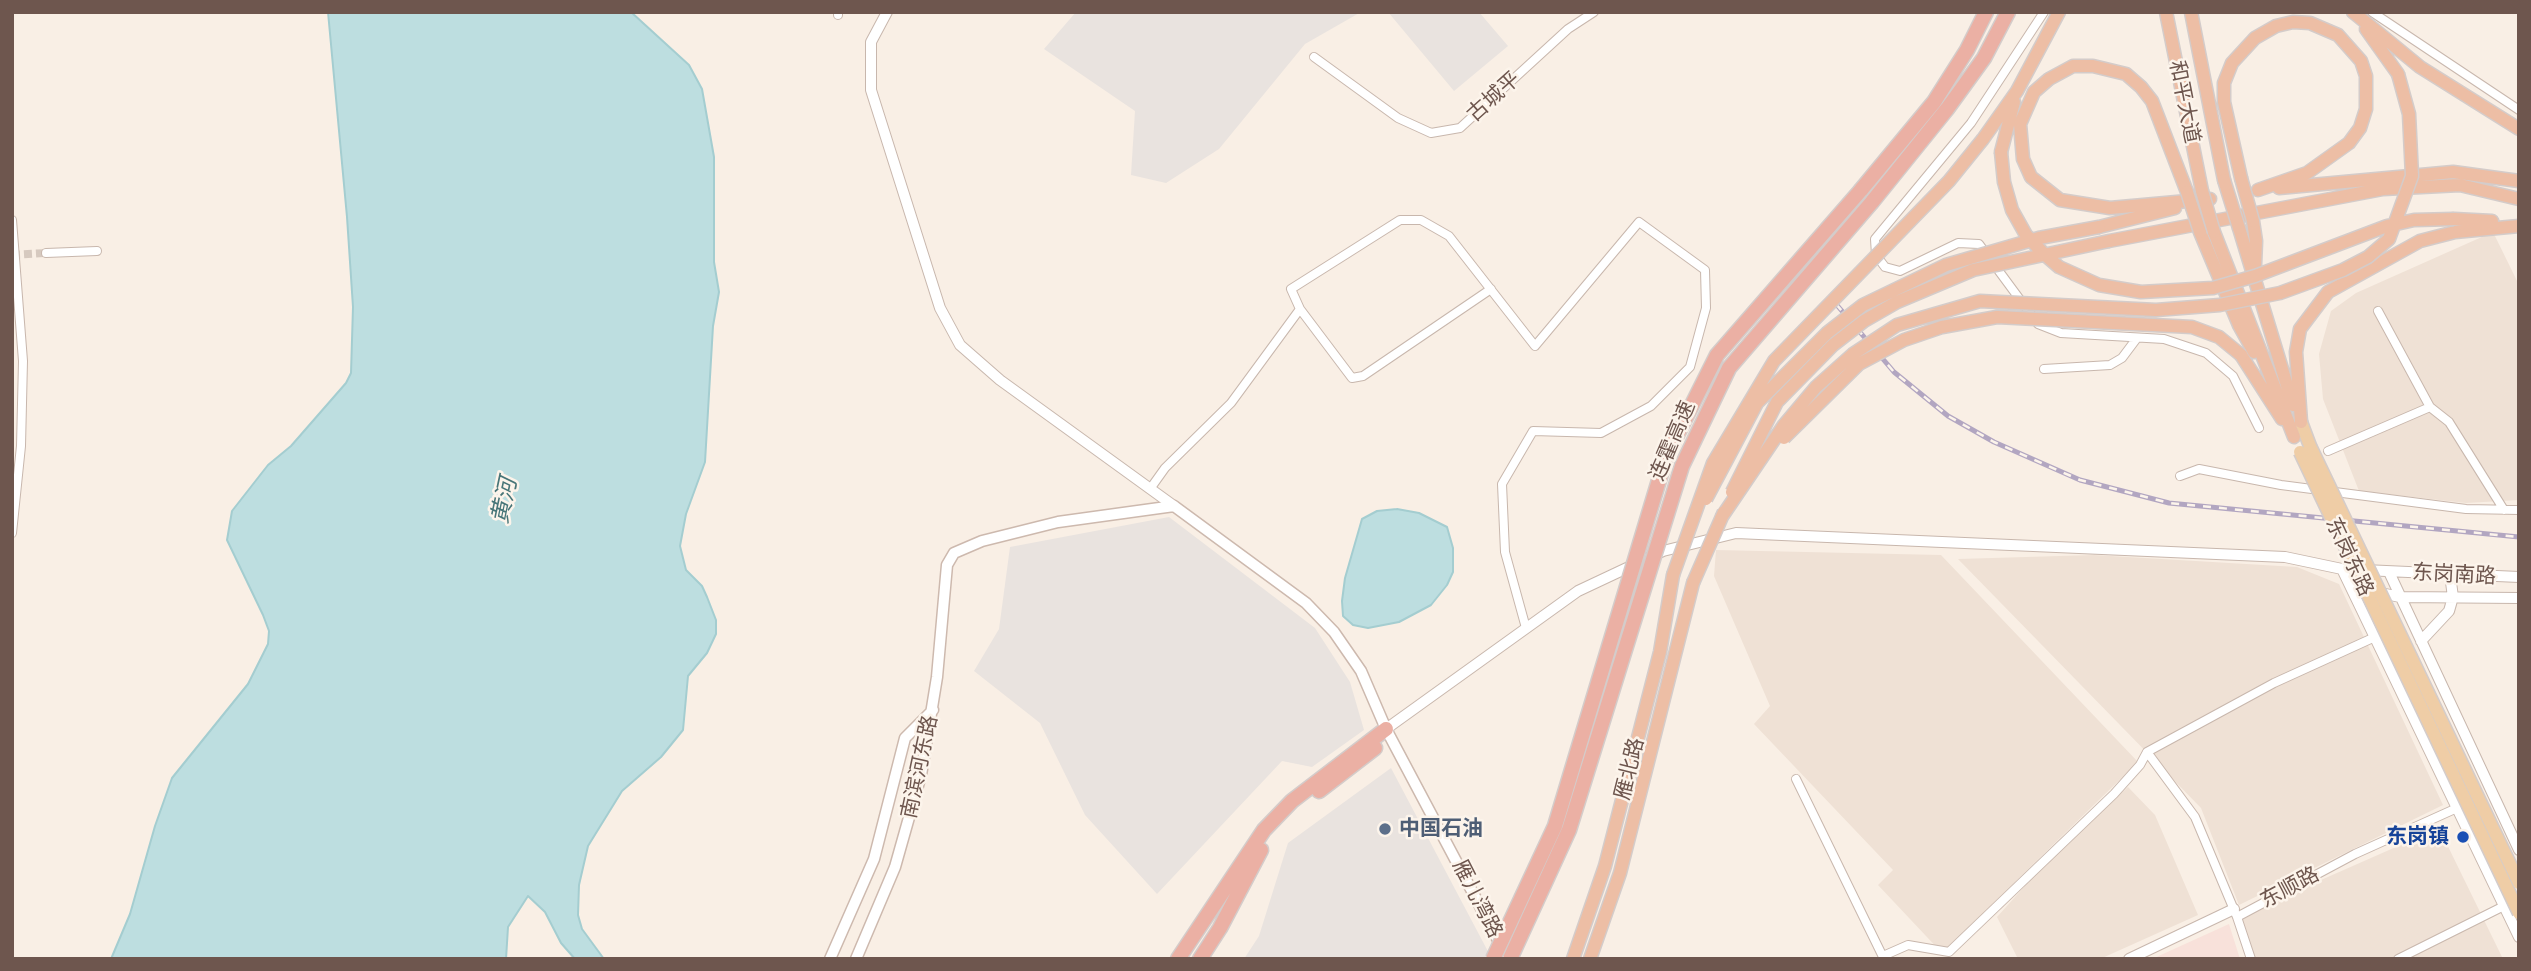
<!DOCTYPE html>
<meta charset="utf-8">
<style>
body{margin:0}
#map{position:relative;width:2531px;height:971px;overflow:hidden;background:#f9efe5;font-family:"Open Sans",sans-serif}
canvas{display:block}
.frame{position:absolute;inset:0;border:14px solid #6e564e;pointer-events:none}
</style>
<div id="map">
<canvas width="2531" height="971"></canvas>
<div class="frame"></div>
</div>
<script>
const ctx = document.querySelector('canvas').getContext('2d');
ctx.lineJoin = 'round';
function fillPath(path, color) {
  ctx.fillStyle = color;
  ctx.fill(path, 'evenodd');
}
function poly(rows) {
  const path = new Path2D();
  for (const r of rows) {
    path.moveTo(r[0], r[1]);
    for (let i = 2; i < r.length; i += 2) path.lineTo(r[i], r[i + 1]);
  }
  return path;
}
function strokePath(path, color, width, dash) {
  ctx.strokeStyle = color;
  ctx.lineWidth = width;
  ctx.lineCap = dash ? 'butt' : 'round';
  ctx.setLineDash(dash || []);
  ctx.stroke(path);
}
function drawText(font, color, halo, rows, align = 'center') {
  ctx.font = font + ' "Open Sans","Noto Sans SC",sans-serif';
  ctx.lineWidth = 5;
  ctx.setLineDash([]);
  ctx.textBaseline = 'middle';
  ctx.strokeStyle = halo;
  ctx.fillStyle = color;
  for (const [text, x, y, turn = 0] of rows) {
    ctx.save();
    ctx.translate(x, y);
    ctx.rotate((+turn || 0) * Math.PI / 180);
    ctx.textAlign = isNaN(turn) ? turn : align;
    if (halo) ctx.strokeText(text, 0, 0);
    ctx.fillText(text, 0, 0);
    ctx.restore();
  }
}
fillPath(poly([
 [2493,232,2519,285,2519,500,2466,503,2359,491,2323,399,2319,354,2331,311,2356,293],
 [1716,550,1941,555,2138,762,1942,953,1878,885,1893,870,1754,724,1770,706,1714,576],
 [2094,555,2297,567,2339,584,2443,805,2239,905,2201,808,1958,559],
 [2128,787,2155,815,2198,915,2100,959,2018,959,1997,917,2052,856],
 [2439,828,2503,959,2251,959,2237,917]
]), '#efe1d5');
fillPath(poly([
 [2229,924,2240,959,2152,959]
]), '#f8e1da');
fillPath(poly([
 [1076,12,1361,12,1305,44,1219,149,1166,183,1131,175,1135,111,1044,49],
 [1388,12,1479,12,1508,46,1454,91],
 [1169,517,1315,628,1350,682,1364,730,1312,767,1282,761,1157,894,1085,815,1040,723,974,671,999,629,1010,547],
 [1391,768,1492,959,1244,959,1259,936,1288,843]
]), '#e9e3df');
const water = poly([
 [328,12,631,12,689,65,702,89,714,157,714,262,719,292,713,326,705,462,686,514,680,546,686,570,702,586,707,597,716,620,716,634,707,653,688,676,683,730,661,757,622,791,588,846,579,885,578,915,582,929,604,959,575,959,561,943,545,912,528,896,508,927,506,959,111,959,130,914,155,826,172,778,248,684,268,644,269,631,263,615,227,540,232,511,268,465,291,446,346,383,351,373,353,307,347,217,328,12],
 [1397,509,1419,513,1447,527,1453,548,1453,572,1447,585,1431,605,1399,622,1368,628,1353,625,1343,616,1342,601,1345,578,1362,519,1377,511,1397,509]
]);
fillPath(water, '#bddee0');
strokePath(water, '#a4cdd0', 2);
strokePath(poly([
 [12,255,46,253]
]), '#d6c9bf', 8, [8, 4]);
const minor = poly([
 [838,12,838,15],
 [2044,12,1971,123,1875,239,1876,255,1885,267,1900,271,1958,243,1979,244,2038,324,2061,333,2164,339,2206,353,2233,376,2259,428],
 [2372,12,2519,110],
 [1314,57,1398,118,1431,133,1460,128,1568,29,1594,12],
 [12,220,23,361,21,446,12,533],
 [46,253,97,251],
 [1300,309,1352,378,1363,376,1491,289],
 [2378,311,2430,407,2449,422,2504,510],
 [2044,369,2110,365,2122,358,2137,338],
 [2328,451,2430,407],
 [2180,476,2199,469,2281,485,2466,509,2519,510],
 [1150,489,1165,468,1231,403,1300,309,1291,289,1400,220,1421,220,1449,236,1535,346,1639,222,1705,270,1706,308,1690,367,1651,406,1601,433,1533,431,1502,484,1505,552,1526,628],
 [2147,752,2195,817,2237,917,2355,854,2457,808],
 [1796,779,1884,959],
 [2237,917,2251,959],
 [1883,956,1908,945,1949,952,2114,794,2140,765,2147,752,2274,683,2375,637],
 [2398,959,2504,906]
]);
const tertiary = poly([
 [887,12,871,42,871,90,940,308,960,345,1000,380,1174,506],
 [2342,569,2519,937],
 [2389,572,2519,850],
 [2376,592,2400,597,2519,598],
 [2421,641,2449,611,2453,597,2450,575],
 [1386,729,1578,591,1663,551,1736,533,2285,557,2342,569,2519,577],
 [2129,959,2234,909]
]);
const secondary = poly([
 [830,959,874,859,905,738,933,710],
 [856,959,895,867,921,775,937,677,947,565,954,553,982,541,1058,522,1174,506,1306,603,1334,632,1361,671,1386,729,1508,959]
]);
const primary = poly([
 [2301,422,2310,446]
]);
const trunk = poly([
 [2166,12,2202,191],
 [2191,12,2224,180],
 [2353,12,2420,67,2519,129],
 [2366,29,2398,74],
 [1983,139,2017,91,2059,12],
 [2001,152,2014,102],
 [2241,178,2224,102,2224,83,2232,63,2255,38,2276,26,2293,22,2310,23,2338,35,2361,61,2366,76,2366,109,2360,128,2349,143,2307,173,2258,190],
 [2279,188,2453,172,2519,181],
 [2187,192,2152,101,2141,87,2126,74,2093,66,2073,66,2049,79,2034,92,2020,124,2023,159,2031,177,2060,200,2110,208,2210,199],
 [2454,219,2492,221],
 [2253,221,2256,241,2255,265],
 [2099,227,2175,208],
 [2239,228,2293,405],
 [2200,232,2239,325,2254,352],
 [2214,232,2294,437],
 [2109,241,2383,189,2460,185,2519,199],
 [2241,355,2282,419],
 [2301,422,2296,352,2300,329,2328,292,2420,241,2455,232,2519,226],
 [1573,959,1605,866,1660,652,1673,575],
 [1590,959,1620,873,1693,583]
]);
const motorway = poly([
 [1861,190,1934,102,1967,50,1986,12],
 [1872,202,1947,109,1984,58,2008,12],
 [1319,791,1375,748],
 [1178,959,1264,830,1292,801,1386,729],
 [1200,959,1220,928,1261,850]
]);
strokePath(minor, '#c8b7ad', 10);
strokePath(tertiary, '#c8b7ad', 12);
strokePath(secondary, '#cdb9ae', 13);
strokePath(primary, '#d4ccca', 15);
strokePath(trunk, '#d4ccca', 15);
strokePath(motorway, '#d4ccca', 17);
strokePath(minor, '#fff', 8);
strokePath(tertiary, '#fff', 10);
strokePath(secondary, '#fff', 10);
strokePath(primary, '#efcda6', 12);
strokePath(trunk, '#edbea5', 12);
strokePath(motorway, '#ebb0a4', 14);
const rail = poly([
 [1836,304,1894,372,1948,416,1994,442,2080,480,2169,503,2519,537]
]);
strokePath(rail, '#b2a6c1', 5);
strokePath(rail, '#fcf4eb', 2.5, [8]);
const primaryBridge = poly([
 [2310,446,2519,883],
 [2300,452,2519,913]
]);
const trunkBridge = poly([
 [2001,152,2004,182,2012,210,2026,235,2044,254,2059,267,2099,285,2141,292,2213,288,2255,276,2387,226,2414,220,2454,219],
 [2241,178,2253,221],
 [2224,180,2239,228],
 [2202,191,2214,232],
 [2187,192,2200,232],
 [1784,438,1859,364,1904,340,1942,327,1997,317,2192,327,2219,337,2241,355],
 [1732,492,1777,402,1833,345,1864,321,1897,302,1973,270,2109,241],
 [1706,499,1757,403,1827,333,1863,305,1946,265,2039,238,2099,227],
 [1721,518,1784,425,1816,387,1853,354,1897,325,1980,301,2156,310,2220,305,2280,293,2343,270,2368,257,2389,239,2412,176,2409,114,2398,74],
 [1673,575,1713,463,1774,361,1949,181,1983,139],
 [1693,583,1724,512]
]);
const motorwayBridge = poly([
 [1493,959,1555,826,1666,457,1717,355,1861,190],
 [1510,959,1569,830,1682,466,1729,368,1872,202]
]);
strokePath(primaryBridge, '#d4ccca', 15, []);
strokePath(trunkBridge, '#d4ccca', 15, []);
strokePath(motorwayBridge, '#d4ccca', 17, []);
strokePath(primaryBridge, '#efcda6', 12);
strokePath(trunkBridge, '#edbea5', 12);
strokePath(motorwayBridge, '#ebb0a4', 14);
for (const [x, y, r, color] of [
 [1385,829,7,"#5c6f8a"],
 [2463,837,7,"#1a4fb4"]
]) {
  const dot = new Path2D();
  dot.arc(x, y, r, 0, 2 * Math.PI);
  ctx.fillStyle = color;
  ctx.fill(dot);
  strokePath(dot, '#fcf4eb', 2.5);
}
drawText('21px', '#6e564e', '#fcf4eb', [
 ["古城平",1494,97,-42],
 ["和平大道",2184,102,79],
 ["连霍高速",1673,441,-67],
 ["东岗东路",2349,557,65],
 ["东岗南路",2454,575,3],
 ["南滨河东路",920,767,-78],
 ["雁北路",1630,769,-76],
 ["东顺路",2290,888,-28],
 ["雁儿湾路",1477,899,63]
]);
drawText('bold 21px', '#4e5e75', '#fcf4eb', [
 ["中国石油",1399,829]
], 'left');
drawText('bold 21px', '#164399', '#fcf4eb', [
 ["东岗镇",2449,837]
], 'right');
drawText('italic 23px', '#477578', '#fcf4eb', [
 ["黄河",505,501,-78]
]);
</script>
